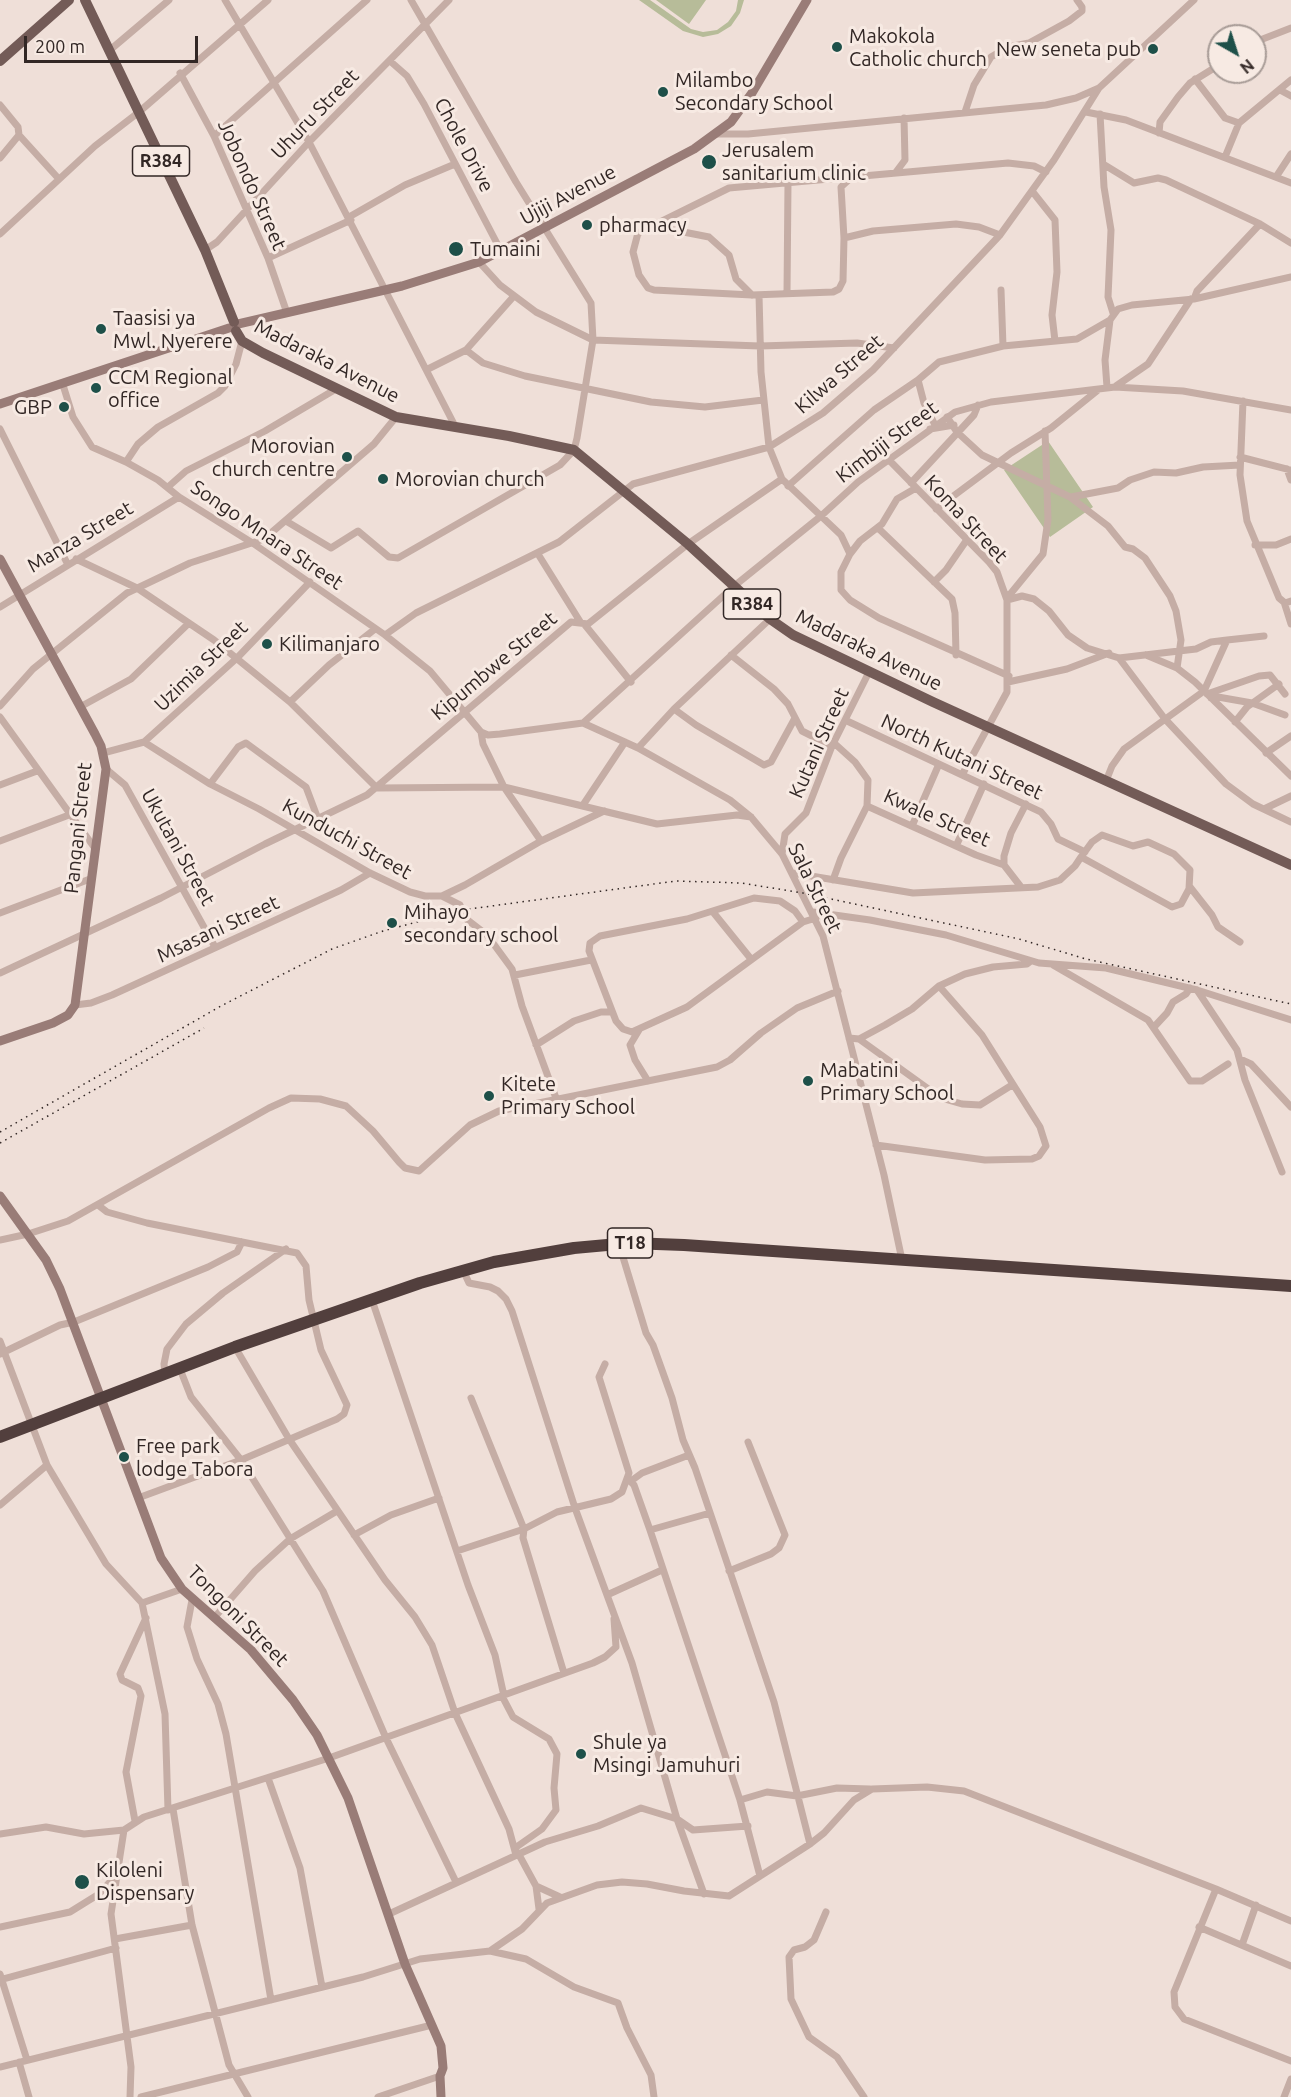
<!DOCTYPE html>
<style>
body{margin:0}
#map{position:relative;width:1291px;height:2097px;overflow:hidden;background:#efdfd8;font-family:Ubuntu,sans-serif}
canvas{display:block}
.north{position:absolute;left:1207px;top:24px;width:60px;height:60px;box-sizing:border-box;background:#f7eae3;border:2px solid #a89c97;border-radius:50%;rotate:141deg;font-size:16px;font-weight:700;line-height:24px;text-align:center;color:#322725}
.north::after{content:'';display:block;margin:auto;width:21px;height:27px;background:#1e5049;clip-path:polygon(50% 0,100% 100%,50% 72%,0 100%)}
.scale{position:absolute;left:24px;top:36px;width:174px;height:27px;box-sizing:border-box;border:3px solid #322725;border-top:0;padding-left:8px;font-size:18px;line-height:21px;white-space:nowrap;color:#322725;-webkit-text-stroke:4px #f7eae3;paint-order:stroke}
</style>
<div id="map">
<canvas width="1291" height="2097"></canvas>
<div class="north">N</div>
<div class="scale">200 m</div>
</div>
<script>
const ctx = document.querySelector('canvas').getContext('2d');
ctx.lineJoin = 'round';
function fillPath(path, color) {
  ctx.fillStyle = color;
  ctx.fill(path, 'evenodd');
}
function poly(rows) {
  const path = new Path2D();
  for (const r of rows) {
    path.moveTo(r[0], r[1]);
    for (let i = 2; i < r.length; i += 2) path.lineTo(r[i], r[i + 1]);
  }
  return path;
}
function strokePath(path, color, width, dash) {
  ctx.strokeStyle = color;
  ctx.lineWidth = width;
  ctx.lineCap = dash ? 'butt' : 'round';
  ctx.setLineDash(dash || []);
  ctx.stroke(path);
}
function drawText(font, color, halo, rows, align = 'center') {
  ctx.font = font + ' Ubuntu,sans-serif';
  ctx.lineWidth = 6;
  ctx.setLineDash([]);
  ctx.textBaseline = 'middle';
  ctx.strokeStyle = halo;
  ctx.fillStyle = color;
  for (const [text, x, y, turn = 0] of rows) {
    ctx.save();
    ctx.translate(x, y);
    ctx.rotate((+turn || 0) * Math.PI / 180);
    ctx.textAlign = isNaN(turn) ? turn : align;
    if (halo) ctx.strokeText(text, 0, 0);
    ctx.fillText(text, 0, 0);
    ctx.restore();
  }
}
fillPath(poly([
 [639,0,650,0,691,29,703,32,717,30,728,22,736,11,738,0,744,0,740,13,731,26,718,34,703,37,683,31],
 [656,0,706,0,689,24],
 [1048,441,1093,507,1050,537,1004,470]
]), '#b7bc99');
strokePath(poly([
 [225,0,309,142,455,426],
 [1255,42,1291,28],
 [110,50,169,0],
 [390,61,407,76,424,104,501,251],
 [180,73,214,136,268,258,287,313],
 [1195,79,1225,118,1239,123],
 [1280,90,1291,96],
 [0,105,18,127,19,135,58,178],
 [965,112,974,85,991,57,1008,47,1029,43,1069,21,1082,11,1082,7,1077,0],
 [1086,112,1126,120,1291,183],
 [1100,114,1104,187,1111,230,1108,297,1113,313],
 [1159,133,1160,122,1178,97,1190,83,1219,65],
 [716,134,748,134,1046,105,1076,98,1099,88,1194,0],
 [214,136,367,0],
 [1225,157,1239,123,1291,80],
 [0,158,19,135],
 [1103,164,1134,183,1158,178,1166,180,1260,224,1291,243],
 [896,172,905,160,904,118],
 [1276,177,1291,154],
 [1032,191,1055,220,1057,272,1052,315,1055,341],
 [349,217,405,185,455,164],
 [653,226,709,237,729,255,736,279,752,295],
 [0,234,95,146,139,112,268,0],
 [1000,235,979,227,956,224,873,231,844,238,843,281,839,289,833,292,752,295,654,290,648,288,639,275,633,252,638,233,729,188,1008,163,1034,166,1046,172],
 [844,238,841,187,853,176],
 [205,250,217,242,309,142,449,0],
 [268,258,351,220],
 [479,262,500,285,536,312,593,340,760,346,857,343,894,348],
 [1001,290,1003,346],
 [787,293,788,183],
 [759,295,761,372,769,447,782,479,841,535,850,554],
 [1194,299,1197,291,1260,224],
 [466,350,483,363,525,376,651,402,705,407,763,400],
 [428,369,466,350,514,296],
 [63,385,73,417,92,447,126,462,158,480,179,497,254,544,385,635,430,671,481,732,488,735,500,734,583,723,638,748,730,800,751,817,782,854,823,936,884,1175,902,1260],
 [1116,386,1148,364,1191,299],
 [1107,387,1105,360,1110,320,1118,309,1132,305,1194,299,1291,277],
 [1243,401,1240,475,1247,521,1279,598,1285,603,1291,601],
 [947,417,957,432,982,455,1070,497,1108,526,1125,547,1133,549,1145,558,1170,596,1176,611,1181,640,1177,668],
 [935,425,924,403,918,380,939,362,1003,346,1077,339,1110,320],
 [0,429,67,563],
 [930,429,954,425],
 [1240,457,1291,470],
 [889,460,989,562,997,572,1007,600,1007,692,962,775],
 [126,462,138,444,158,427,218,393,225,386,236,364,242,341],
 [1287,469,1291,480],
 [911,483,974,415,978,405],
 [788,486,874,410,918,380],
 [168,487,186,471,265,431,336,389],
 [916,488,897,499,882,524,860,541,850,554,841,572,841,590,850,600,879,618,1009,676],
 [1071,497,1118,488,1130,480,1154,472,1176,473,1203,467,1240,465],
 [936,509,1011,453,1051,428,1098,390],
 [286,521,331,548,358,531,389,557,398,558,560,465,574,450,577,438,593,340,591,303,516,182,411,0],
 [878,528,952,599,955,613,956,655],
 [1255,545,1276,545,1291,539],
 [538,554,581,623],
 [76,559,137,588,214,640,290,702,377,788,504,787,657,824,737,815,751,817],
 [934,582,946,570,966,541],
 [1007,598,1043,554,1048,520,1045,431],
 [1007,600,1022,596,1034,599,1049,611,1068,635,1087,648,1119,658,1196,649,1211,642,1227,640],
 [1284,602,1291,624],
 [0,607,179,497],
 [585,625,631,682],
 [385,635,416,613,559,542,633,484,769,447,823,413,873,370,1000,235,1054,160,1099,88],
 [731,655,774,689,788,704,802,731,832,746],
 [1146,655,1177,668,1195,682,1291,776],
 [1119,658,1165,719,1226,784,1253,804,1291,822],
 [1008,682,1067,669,1109,653],
 [1207,694,1259,676,1270,675,1285,694],
 [1211,698,1218,697,1252,703,1285,715],
 [290,702,329,665,375,629],
 [0,706,33,669,127,593,190,563,264,539,374,444,396,417],
 [80,707,131,679,188,624],
 [674,709,696,725,764,765,771,762,795,718],
 [0,717,94,847],
 [845,720,1041,812,1051,824,1058,839,1085,852],
 [1235,722,1247,707,1279,684],
 [583,723,733,587,821,516,858,482,955,412,991,402,1115,387,1183,391,1291,410],
 [481,732,483,744,504,787,541,841],
 [144,742,210,784,259,809,370,873,410,892,425,896,442,896,465,885,541,841,604,811],
 [834,743,855,762,868,780,867,806],
 [638,748,674,709,770,619],
 [103,753,144,742,237,658,310,582],
 [1266,753,1291,736],
 [106,769,125,785,215,947],
 [1106,781,1112,766,1124,749,1204,691,1227,640,1264,636],
 [210,784,238,747,246,743,306,787,318,819],
 [0,785,37,771],
 [583,805,625,742],
 [1264,809,1291,796],
 [912,826,939,764],
 [0,841,69,815],
 [957,844,984,784],
 [782,854,785,834,806,813,832,746,869,672],
 [793,873,913,893,1038,887,1060,880,1075,866,1081,857,1092,842,1102,835,1133,846,1148,842,1174,854,1190,870,1189,889,1181,904,1172,907,1081,857],
 [833,880,841,858,867,806,976,855,1004,865],
 [1021,887,1004,865,1004,856,1011,833,1026,804],
 [1190,887,1212,915,1218,927,1240,942],
 [442,896,460,905,465,918,487,935,512,969,522,1006,556,1098],
 [713,912,751,959],
 [813,912,870,920,946,935,1039,963,1106,968,1197,990,1291,1020],
 [0,913,90,879],
 [803,922,795,911,780,901,754,898,687,919,600,936,590,943,589,951,616,1021,623,1029,632,1032,687,1007,803,922,816,918],
 [1053,965,1148,1020,1190,1081,1202,1081,1228,1064],
 [0,973,161,898,265,844,367,795,571,622,588,624,688,544,782,479],
 [515,975,591,960],
 [1197,990,1237,1050,1245,1080,1282,1172],
 [75,1005,91,1003,112,995,341,890,370,873],
 [1154,1027,1167,1013,1173,1002,1186,994,1190,988],
 [639,1030,630,1045,635,1060,648,1081],
 [849,1038,859,1039,885,1025,912,1009,939,986,965,974,993,967,1027,964,1031,961],
 [859,1039,941,1098,962,1104,980,1105,1012,1085],
 [536,1045,574,1021,601,1012,611,1012],
 [1240,1059,1251,1064,1291,1107],
 [876,1145,985,1160,1032,1159,1039,1156,1046,1146,1040,1127,982,1035,939,986],
 [98,1205,107,1212,147,1223,297,1253,306,1266,309,1300,321,1350,347,1405,344,1414,337,1419,241,1460,138,1498],
 [0,1240,28,1234,68,1221,269,1108,291,1098,320,1099,346,1106,373,1131,399,1162,405,1168,419,1171,470,1125,499,1111,717,1067,730,1060,761,1033,797,1008,838,991],
 [619,1244,646,1333,653,1345,672,1398,683,1440,695,1468,774,1702,810,1844],
 [463,1270,469,1283,490,1287,498,1291,506,1299,512,1311,575,1508,632,1663,677,1819,704,1894],
 [372,1300,468,1585,495,1655,504,1696],
 [0,1341,47,1465,106,1564,142,1603,165,1714,168,1810],
 [235,1347,289,1439,385,1580,415,1617,432,1645,455,1713,509,1829,516,1855],
 [0,1354,60,1325,74,1322,208,1267,237,1252,242,1242],
 [180,1369,191,1397,241,1460,323,1591,386,1738,456,1882],
 [165,1374,164,1364,167,1349,186,1324,223,1293,286,1249],
 [471,1398,524,1529,523,1538,564,1673],
 [628,1479,634,1485,650,1530,740,1800,760,1876],
 [631,1481,642,1473,689,1455],
 [0,1505,47,1465],
 [650,1530,710,1513],
 [354,1535,391,1515,439,1498],
 [457,1551,524,1529,557,1512,611,1499,622,1492,629,1473,599,1377,605,1364],
 [729,1571,771,1554,779,1548,785,1535,748,1442],
 [607,1595,662,1570],
 [192,1600,187,1627,197,1659,218,1704,226,1734,271,2000],
 [142,1603,182,1589],
 [214,1618,255,1571,290,1539,337,1511],
 [502,1696,513,1717,549,1739,557,1754,554,1788,556,1810,542,1829,515,1848],
 [268,1778,300,1868,322,1987],
 [740,1800,767,1792,797,1796,837,1788,870,1789],
 [173,1809,192,1925,229,2065,248,2097],
 [135,1821,126,1772,141,1696,138,1688,122,1680,120,1674,146,1618],
 [0,1834,46,1827,84,1834,124,1830],
 [518,1853,536,1886,539,1909],
 [536,1886,560,1897],
 [1216,1889,1174,1992,1175,2007,1184,2019,1291,2061],
 [826,1912,814,1940,805,1947,794,1950,789,1957,791,1999,809,2037,837,2057,864,2097],
 [389,1914,545,1842,598,1826,641,1808,677,1819,693,1830,748,1826],
 [0,1927,70,1912,99,1894,117,1874],
 [1199,1927,1291,1966],
 [115,1939,192,1925],
 [1242,1945,1256,1905],
 [490,1951,526,1959,574,1987,618,2003,627,2028,651,2075,654,2097],
 [0,1974,27,2060],
 [0,1980,116,1948],
 [19,2062,29,2097],
 [0,2067,363,1977,420,1959,490,1951,522,1929,547,1903,597,1885,622,1882,647,1884,684,1891,729,1896,810,1844,824,1833,854,1800,872,1789,927,1787,964,1791,1216,1889,1291,1921],
 [130,2097,131,2067,111,1914,124,1830,144,1817,329,1758,593,1663,605,1657,616,1647,614,1619],
 [141,2097,432,2025],
 [378,2097,440,2076],
 [1284,2097,1291,2079]
]), '#c5ada5', 7);
strokePath(poly([
 [238,324,402,286,479,262,694,149,731,122,752,93,807,0],
 [0,404,229,328],
 [0,559,95,734,101,746,106,769,75,1005,68,1015,53,1023,0,1041],
 [0,1196,46,1260,60,1289,161,1558,182,1589,251,1650,293,1700,317,1735,348,1798,405,1964,441,2046,443,2068,440,2076,441,2097]
]), '#997c77', 9);
strokePath(poly([
 [85,0,205,250,234,322],
 [0,61,69,0],
 [236,331,242,341,263,353,396,417,509,436,574,450,688,544,770,619,793,635,933,702,1291,865]
]), '#735b57', 10);
strokePath(poly([
 [0,1437,235,1347,420,1283,494,1262,574,1248,629,1243,684,1245,1291,1286]
]), '#523f3d', 12);
strokePath(poly([
 [0,1132,221,1006,332,949,383,931,462,910,676,881,741,883,803,893,1019,939,1086,959,1291,1004],
 [0,1143,204,1028]
]), '#322725', 1.5, [1.5, 4.5]);
for (const [x, y, r, color] of [
 [837,47,6,"#1e5049"],
 [1153,49,6,"#1e5049"],
 [663,92,6,"#1e5049"],
 [709,162,8,"#1e5049"],
 [587,225,6,"#1e5049"],
 [456,249,8,"#1e5049"],
 [101,329,6,"#1e5049"],
 [96,388,6,"#1e5049"],
 [64,407,6,"#1e5049"],
 [347,457,6,"#1e5049"],
 [383,479,6,"#1e5049"],
 [267,644,6,"#1e5049"],
 [392,923,6,"#1e5049"],
 [808,1081,6,"#1e5049"],
 [489,1096,6,"#1e5049"],
 [124,1457,6,"#1e5049"],
 [581,1754,6,"#1e5049"],
 [82,1882,8,"#1e5049"]
]) {
  const dot = new Path2D();
  dot.arc(x, y, r, 0, 2 * Math.PI);
  ctx.fillStyle = color;
  ctx.fill(dot);
  strokePath(dot, '#f7eae3', 2);
}
for (const [x, y, w] of [
 [161,161,57],
 [752,604,57],
 [630,1243,45]
]) {
  const box = new Path2D();
  box.roundRect(x - w / 2, y - 15, w, 30, 4.5);
  ctx.fillStyle = '#f7eae3';
  ctx.fill(box);
  strokePath(box, '#322725', 1.5);
}
drawText('bold 18px', '#322725', null, [
 ["R384",161,161],
 ["R384",752,604],
 ["T18",630,1243]
]);
drawText('20px', '#322725', '#f7eae3', [
 ["Makokola",849,36],
 ["Catholic church",849,59],
 ["New seneta pub",1141,49,"right"],
 ["Milambo",675,80],
 ["Secondary School",675,103],
 ["Jerusalem",722,150],
 ["sanitarium clinic",722,173],
 ["pharmacy",599,225],
 ["Tumaini",470,249],
 ["Taasisi ya",113,318],
 ["Mwl. Nyerere",113,341],
 ["CCM Regional",108,377],
 ["office",108,400],
 ["GBP",52,407,"right"],
 ["Morovian",335,446,"right"],
 ["church centre",335,469,"right"],
 ["Morovian church",395,479],
 ["Kilimanjaro",279,644],
 ["Mihayo",404,912],
 ["secondary school",404,935],
 ["Mabatini",820,1070],
 ["Primary School",820,1093],
 ["Kitete",501,1084],
 ["Primary School",501,1107],
 ["Free park",136,1446],
 ["lodge Tabora",136,1469],
 ["Shule ya",593,1742],
 ["Msingi Jamuhuri",593,1765],
 ["Kiloleni",96,1870],
 ["Dispensary",96,1893]
], 'left');
drawText('20px', '#322725', '#f7eae3', [
 ["Uhuru Street",315,114,-46],
 ["Chole Drive",464,145,62],
 ["Jobondo Street",252,185,66],
 ["Ujiji Avenue",568,195,-28],
 ["Madaraka Avenue",327,361,27],
 ["Kilwa Street",839,374,-41],
 ["Kimbiji Street",887,442,-37],
 ["Koma Street",966,519,47],
 ["Songo Mnara Street",267,535,34],
 ["Manza Street",80,537,-31],
 ["Madaraka Avenue",869,650,26],
 ["Uzimia Street",201,666,-44],
 ["Kipumbwe Street",494,666,-40],
 ["Kutani Street",819,743,-66],
 ["North Kutani Street",962,757,25],
 ["Kwale Street",937,818,24],
 ["Pangani Street",78,828,-84],
 ["Kunduchi Street",347,839,29],
 ["Ukutani Street",178,847,61],
 ["Sala Street",815,888,64],
 ["Msasani Street",218,929,-25],
 ["Tongoni Street",238,1616,45]
]);
</script>
